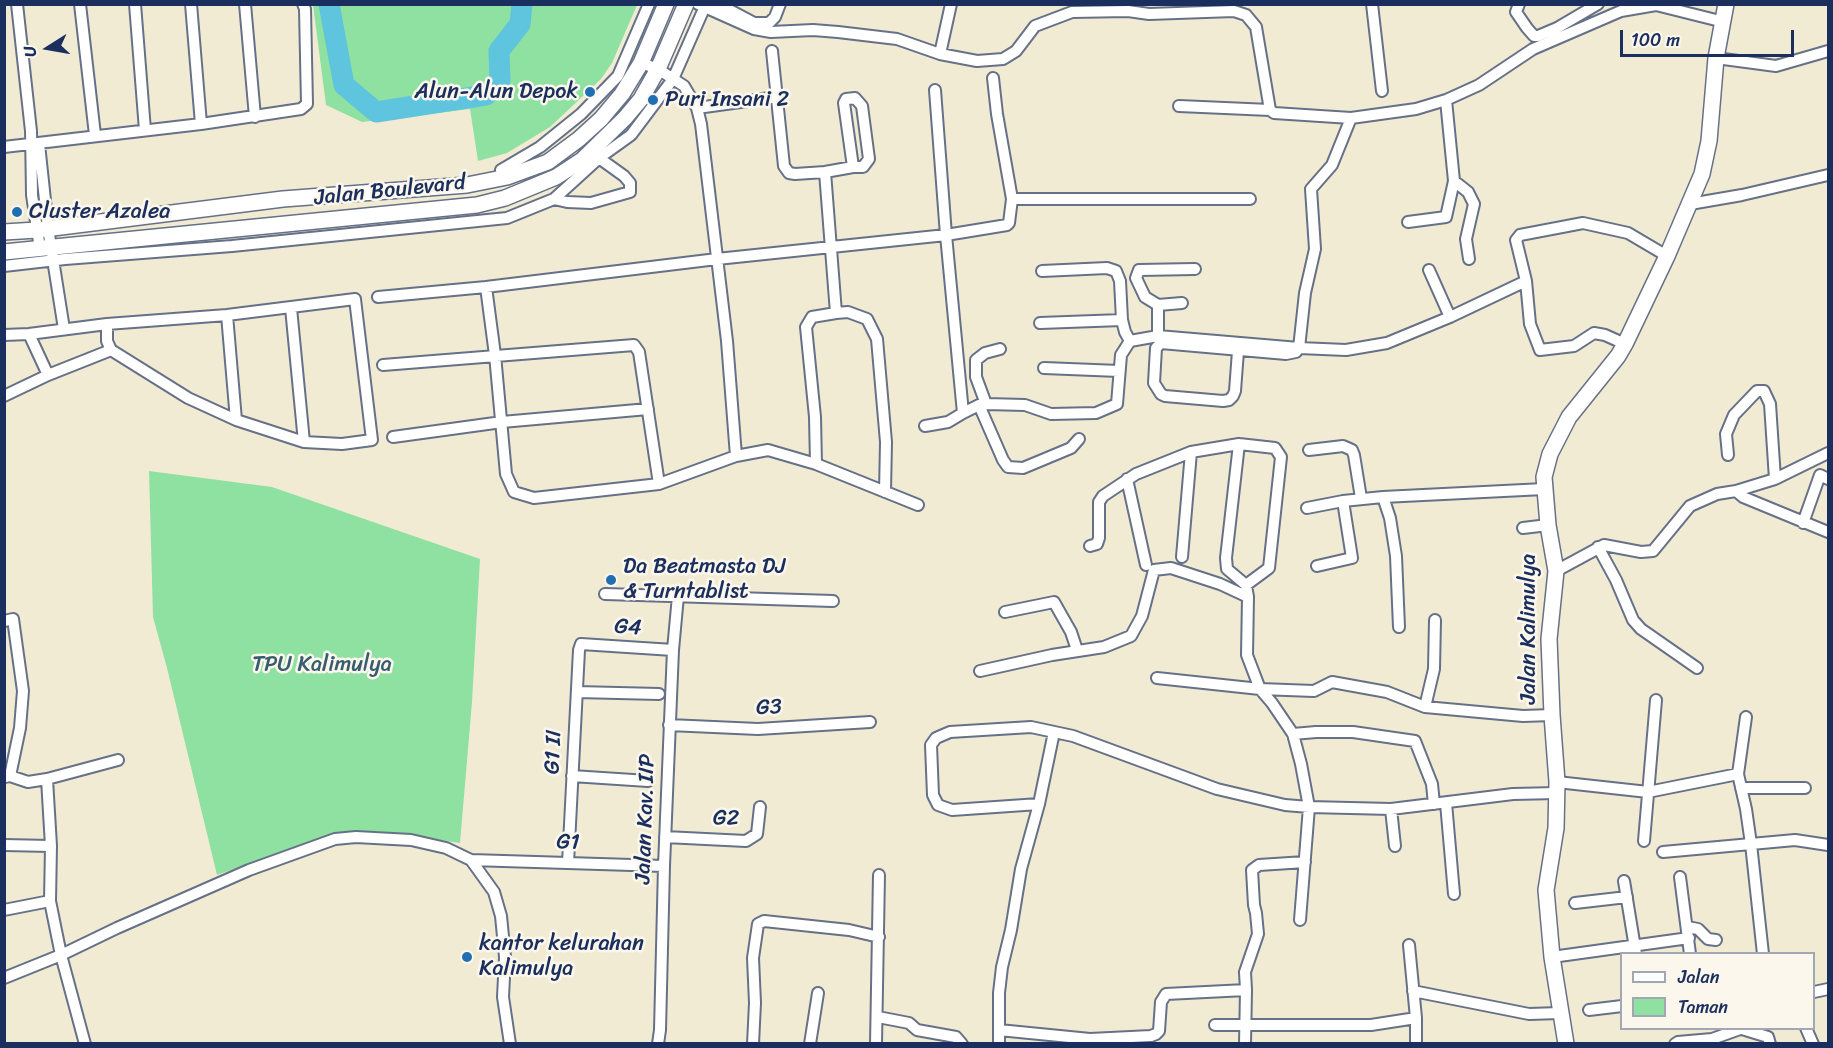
<!DOCTYPE html>
<style>
body{margin:0}
#map{position:relative;width:1833px;height:1048px;overflow:hidden;background:#f2ebd4;font-family:Sriracha,sans-serif}
canvas{display:block}
.frame{position:absolute;inset:0;border:6px solid #1b2f5e;pointer-events:none}
.legend{position:absolute;left:1620px;top:952px;width:195px;height:78px;box-sizing:border-box;background:#fbf7ec;border:2px solid #a1a7b3;margin:0;padding:8px 10px;list-style:none;font-size:18px;color:#1b2f5e}
.legend li{display:flex;align-items:center;gap:12px;height:30px}
.legend b{width:30px;border:2px solid #a1a7b3}
.north{position:absolute;left:18px;top:18px;width:60px;height:60px;-webkit-text-stroke:4px #fbf7ec;paint-order:stroke;rotate:259deg;font-size:16px;font-weight:700;line-height:24px;text-align:center;color:#1b2f5e}
.north::after{content:'';display:block;margin:auto;width:21px;height:27px;background:#1b2f5e;clip-path:polygon(50% 0,100% 100%,50% 72%,0 100%)}
.scale{position:absolute;left:1620px;top:30px;width:174px;height:27px;box-sizing:border-box;border:3px solid #1b2f5e;border-top:0;padding-left:8px;font-size:18px;line-height:21px;white-space:nowrap;color:#1b2f5e;-webkit-text-stroke:4px #fbf7ec;paint-order:stroke}
</style>
<div id="map">
<canvas width="1833" height="1048"></canvas>
<div class="frame"></div>
<ul class="legend">
<li><b style="height:8px;background:#fff"></b>Jalan</li>
<li><b style="height:16px;background:#8fe1a1"></b>Taman</li>
</ul>
<div class="north">U</div>
<div class="scale">100 m</div>
</div>
<script>
const ctx = document.querySelector('canvas').getContext('2d');
ctx.lineJoin = 'round';
function fillPath(path, color) {
  ctx.fillStyle = color;
  ctx.fill(path, 'evenodd');
}
function poly(rows) {
  const path = new Path2D();
  for (const r of rows) {
    path.moveTo(r[0], r[1]);
    for (let i = 2; i < r.length; i += 2) path.lineTo(r[i], r[i + 1]);
  }
  return path;
}
function strokePath(path, color, width, dash) {
  ctx.strokeStyle = color;
  ctx.lineWidth = width;
  ctx.lineCap = dash ? 'butt' : 'round';
  ctx.setLineDash(dash || []);
  ctx.stroke(path);
}
function drawText(font, color, halo, rows, align = 'center') {
  ctx.font = font + ' Sriracha,sans-serif';
  ctx.lineWidth = 5;
  ctx.setLineDash([]);
  ctx.textBaseline = 'middle';
  ctx.strokeStyle = halo;
  ctx.fillStyle = color;
  for (const [text, x, y, turn = 0] of rows) {
    ctx.save();
    ctx.translate(x, y);
    ctx.rotate((+turn || 0) * Math.PI / 180);
    ctx.textAlign = isNaN(turn) ? turn : align;
    if (halo) ctx.strokeText(text, 0, 0);
    ctx.fillText(text, 0, 0);
    ctx.restore();
  }
}
fillPath(poly([
 [313,5,313,4,637,5,612,63,601,79,550,127,507,153,478,161,470,109,362,122,326,105],
 [149,471,272,487,480,559,472,702,460,843,376,831,351,833,318,839,217,875,167,668,153,617]
]), '#8fe1a1');
strokePath(poly([
 [329,4,344,85,376,112,486,95,500,81,499,51,520,24,522,4]
]), '#5fc4dd', 21);
const street = poly([
 [17,4,31,131,32,195,40,249],
 [80,4,95,135],
 [135,4,145,130],
 [191,4,201,124],
 [245,4,255,117],
 [698,4,754,29,771,32,813,30,838,32,897,39,940,54,977,61,1003,59,1016,51,1035,26,1072,12,1128,11,1149,14,1234,11,1246,15,1256,27,1270,110,1274,113,1351,118,1416,109,1446,100,1479,85,1533,49,1621,11,1656,5,1724,22],
 [718,4,754,23,769,23,775,17,780,4],
 [1372,4,1382,91],
 [1519,4,1516,12,1527,28,1534,36,1538,36,1557,28,1598,4],
 [772,51,784,166,789,173,795,174,825,172],
 [940,54,951,4],
 [1716,58,1776,66,1828,51],
 [641,63,658,69,684,86,697,108,701,124,727,341,736,456],
 [1179,106,1270,110],
 [697,108,777,97],
 [39,144,48,228,64,329],
 [4,147,201,124,301,109,307,104,305,9,303,4],
 [501,170,540,147,581,114,618,76,649,4],
 [1454,181,1468,192,1474,204,1466,239,1469,259],
 [554,199,567,202,591,203,630,192,630,183,624,176,599,158],
 [1012,199,1250,199],
 [1690,204,1742,195,1828,175],
 [1408,222,1446,217,1454,181,1446,100],
 [4,266,65,259,232,246,507,218,554,199,599,158,631,135,673,79,706,4],
 [1429,270,1450,317],
 [1042,271,1107,268,1116,271,1120,281,1122,320,1125,332,1130,341],
 [1526,281,1530,324,1540,350,1574,346,1594,333,1605,335,1625,344],
 [486,287,495,355,506,474,514,492,534,498,659,484,736,456,768,450,816,464,918,505],
 [378,297,486,287,717,259,946,235,1007,225,1009,223,1012,199,997,114,993,78],
 [1158,305,1182,303],
 [291,308,304,442],
 [836,313,848,312,867,319,877,339,886,442,885,492],
 [227,315,236,420],
 [1040,323,1122,320],
 [4,335,29,334,107,324,227,315,355,299,372,440,342,444,304,442,236,420,188,398,111,350,107,341,107,324],
 [1158,336,1158,305,1145,297,1136,278,1139,270,1195,269],
 [1238,351,1235,391,1233,396,1229,400,1223,401,1165,396,1161,394,1154,383,1156,348,1161,343,1286,354,1296,352,1299,348,1346,350,1387,343,1450,317,1526,281,1516,240,1520,235,1583,223,1628,233,1667,256],
 [383,365,634,345,639,352,659,484],
 [1044,368,1119,371],
 [48,375,111,350],
 [4,396,48,375,29,334],
 [986,404,976,377,976,360,985,353,1000,349],
 [979,405,1003,460,1008,467,1023,468,1071,448,1079,439],
 [963,413,979,405,986,404,1025,405,1051,414,1096,413,1117,404,1121,355,1130,341,1158,336,1299,348,1305,293,1315,249,1311,189,1332,165,1351,118],
 [925,426,948,422,963,413,946,235,935,90],
 [393,437,502,422,648,409],
 [1239,444,1226,558,1227,569,1246,585,1248,597,1247,655,1260,689,1272,703,1293,734,1301,764,1309,807,1300,920],
 [1309,450,1343,446,1352,450,1354,455,1361,498],
 [1728,455,1726,434,1734,415,1757,391,1764,391,1770,404,1775,479],
 [816,464,815,417,806,327,812,317,836,313,825,172,853,167,844,103,846,99,855,98,862,106,869,159,863,167,853,167],
 [1127,479,1146,565],
 [1736,491,1743,497,1828,532],
 [1307,508,1343,501],
 [1803,523,1820,475,1828,479],
 [1523,528,1548,525],
 [1090,546,1097,544,1099,538,1099,502,1103,496,1136,474,1191,452,1239,444,1275,448,1281,457,1269,568,1246,585],
 [1598,547,1616,580,1633,620,1641,629,1697,668],
 [1182,557,1191,452],
 [1317,566,1352,558,1343,501,1383,497],
 [1556,571,1604,545,1641,552,1653,551,1690,506,1717,494,1736,491,1775,479,1828,453],
 [605,594,833,601],
 [1005,612,1054,602,1071,632,1077,650],
 [4,621,13,619,23,691,20,728,10,776],
 [1399,627,1396,556,1390,518,1383,497,1544,489],
 [980,671,1052,655,1104,647,1131,636,1142,616,1154,570,1171,568,1220,584,1248,597],
 [1157,678,1260,689,1314,691,1332,682,1387,692,1425,707,1523,716,1552,715],
 [577,692,659,694],
 [1425,707,1434,669,1435,620],
 [669,725,758,729,870,722],
 [1293,734,1316,732,1353,732,1415,741,1432,784,1434,804],
 [1738,774,1746,717],
 [572,776,648,781],
 [5,777,10,776,28,782,47,779,118,760],
 [47,779,51,846,50,901,61,955,85,1044],
 [1557,782,1648,792,1738,774,1746,809,1751,844,1663,852],
 [1741,788,1805,788],
 [1446,803,1454,894],
 [1039,804,952,810,938,805,933,795,931,745,936,738,950,732,1031,727,1073,736,1217,789,1285,805,1309,807,1391,809,1513,794,1557,793],
 [1391,809,1395,846],
 [665,837,746,841,757,834,760,807],
 [1644,841,1656,700],
 [4,845,51,846],
 [471,860,664,866],
 [568,863,579,650,581,644,673,650],
 [1680,877,1690,954],
 [1624,881,1636,954],
 [1575,903,1627,897],
 [4,910,50,901],
 [1688,927,1698,929,1708,939,1716,940],
 [1409,945,1416,1018],
 [1763,954,1751,844,1795,840,1828,845],
 [1552,957,1689,938],
 [4,978,61,955,117,928,249,870,335,839,356,837,411,840,446,848,471,860,494,892,501,916,505,957,503,997,510,1044],
 [1246,990,1245,972,1258,934,1256,913,1254,905,1252,870,1259,865,1305,862],
 [1413,991,1529,1014,1560,1013],
 [1814,992,1828,989],
 [1589,1010,1622,1006],
 [878,1017,909,1023,917,1030,956,1037,962,1044],
 [1215,1025,1371,1025,1416,1018,1416,1044],
 [1806,1028,1813,1044],
 [1742,1029,1768,1037,1770,1044],
 [999,1030,1090,1039,1151,1036,1156,1034,1159,1031,1161,1002,1166,994,1246,990,1245,1044],
 [658,1044,660,1030,664,866,673,650,678,596],
 [753,1044,755,1003,753,958,758,924,764,921,849,930,879,937],
 [810,1044,818,993],
 [876,1044,879,875],
 [999,1044,999,993,1002,967,1011,930,1021,869,1039,804,1054,732],
 [1675,1044,1678,1042,1712,1039,1743,1028]
]);
const secondary = poly([
 [4,232,37,230,283,199,467,185,507,177,548,162,579,139,601,119,622,94,641,63,666,4],
 [4,252,477,205,505,198,556,177,582,160,625,118,641,99,658,69,686,4],
 [1566,1044,1552,957,1546,890,1556,828,1557,782,1552,715,1549,639,1556,571,1548,525,1544,477,1550,454,1569,417,1618,356,1625,344,1667,256,1702,174,1709,141,1716,58,1726,4]
]);
strokePath(street, '#667187', 14);
strokePath(secondary, '#667187', 18);
strokePath(street, '#fff', 10);
strokePath(secondary, '#fff', 15);
for (const [x, y, r, color] of [
 [590,92,6,"#1f6fb2"],
 [653,100,6,"#1f6fb2"],
 [17,212,6,"#1f6fb2"],
 [611,580,6,"#1f6fb2"],
 [467,957,6,"#1f6fb2"]
]) {
  const dot = new Path2D();
  dot.arc(x, y, r, 0, 2 * Math.PI);
  ctx.fillStyle = color;
  ctx.fill(dot);
  strokePath(dot, '#fbf7ec', 2);
}
drawText('22px', '#1b2f5e', '#fbf7ec', [
 ["Alun-Alun Depok",578,92,"right"],
 ["Puri Insani 2",665,100],
 ["Cluster Azalea",29,212],
 ["Da Beatmasta DJ",623,567],
 ["& Turntablist",623,592],
 ["kantor kelurahan",479,944],
 ["Kalimulya",479,969]
], 'left');
drawText('22px', '#1b2f5e', '#fbf7ec', [
 ["Jalan Boulevard",390,191,-6],
 ["G4",628,628,4],
 ["Jalan Kalimulya",1529,629,-90],
 ["G3",769,708,-2],
 ["G1 II",554,752,-87],
 ["Jalan Kav. IIP",646,819,-88],
 ["G2",726,819,1],
 ["G1",568,843,2]
]);
drawText('22px', '#385c6f', '#fbf7ec', [
 ["TPU Kalimulya",322,665]
]);
</script>
